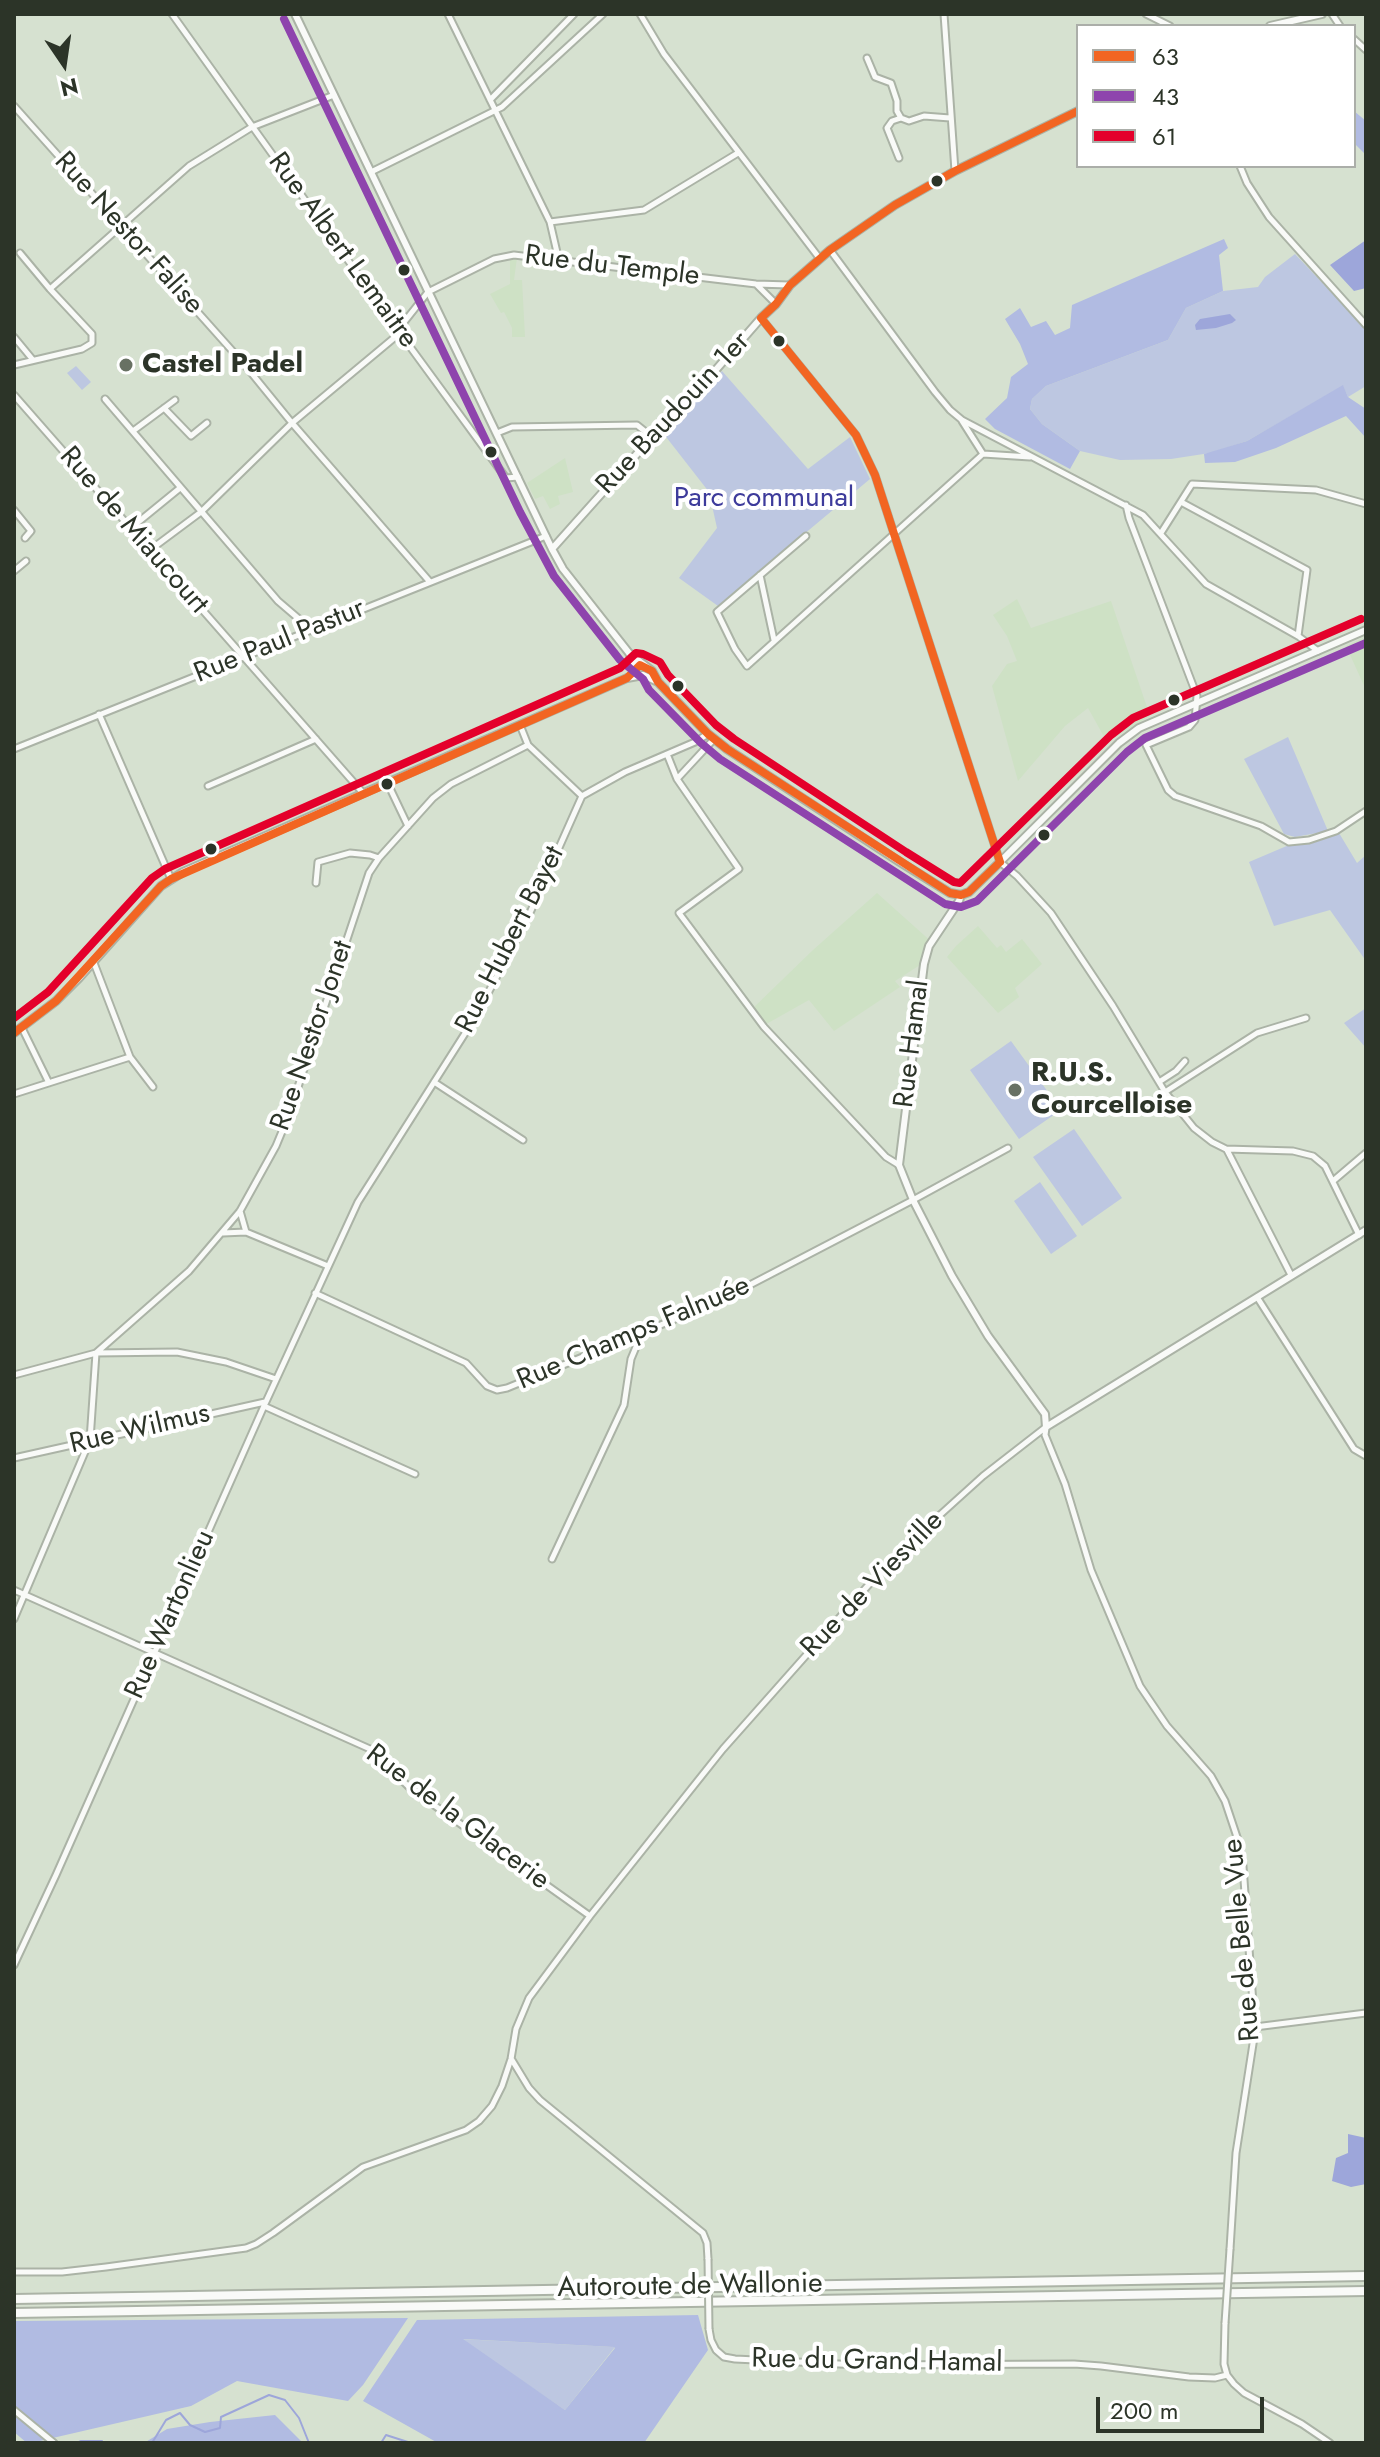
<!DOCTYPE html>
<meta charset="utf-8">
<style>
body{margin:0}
#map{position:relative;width:1380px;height:2457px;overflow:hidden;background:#d6e1d0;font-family:Jost,sans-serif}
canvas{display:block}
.frame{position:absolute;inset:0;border:16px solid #2c3428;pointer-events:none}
.legend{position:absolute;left:1076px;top:24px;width:280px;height:144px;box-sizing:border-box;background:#fff;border:2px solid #abaea9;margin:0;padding:10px 14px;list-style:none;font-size:24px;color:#2c3428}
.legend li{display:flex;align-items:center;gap:16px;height:40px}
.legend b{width:40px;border:2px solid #abaea9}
.north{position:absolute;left:24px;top:24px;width:80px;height:80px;-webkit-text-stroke:6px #fff;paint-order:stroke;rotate:167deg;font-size:22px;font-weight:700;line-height:32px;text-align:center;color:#2c3428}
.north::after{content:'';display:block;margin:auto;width:28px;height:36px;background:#2c3428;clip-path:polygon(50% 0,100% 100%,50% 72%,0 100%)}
.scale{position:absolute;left:1096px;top:2397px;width:168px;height:36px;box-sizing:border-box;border:4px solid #2c3428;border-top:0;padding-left:10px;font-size:24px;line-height:28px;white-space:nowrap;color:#2c3428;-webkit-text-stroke:6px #fff;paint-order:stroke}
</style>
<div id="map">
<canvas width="1380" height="2457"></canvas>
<div class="frame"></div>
<ul class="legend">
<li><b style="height:10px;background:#f26522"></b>63</li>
<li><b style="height:10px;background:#8e44ad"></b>43</li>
<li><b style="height:10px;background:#e4002b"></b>61</li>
</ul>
<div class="north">N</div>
<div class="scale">200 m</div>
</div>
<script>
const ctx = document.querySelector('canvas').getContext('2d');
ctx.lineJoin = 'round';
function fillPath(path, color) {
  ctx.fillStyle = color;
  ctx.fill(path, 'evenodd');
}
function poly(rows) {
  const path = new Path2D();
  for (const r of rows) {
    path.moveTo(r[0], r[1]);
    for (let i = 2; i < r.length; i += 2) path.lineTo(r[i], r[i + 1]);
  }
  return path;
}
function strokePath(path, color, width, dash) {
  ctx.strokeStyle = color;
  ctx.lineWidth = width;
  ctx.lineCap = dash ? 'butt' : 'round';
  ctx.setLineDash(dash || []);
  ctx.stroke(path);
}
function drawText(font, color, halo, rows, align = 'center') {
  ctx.font = font + ' Jost,sans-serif';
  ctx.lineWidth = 8;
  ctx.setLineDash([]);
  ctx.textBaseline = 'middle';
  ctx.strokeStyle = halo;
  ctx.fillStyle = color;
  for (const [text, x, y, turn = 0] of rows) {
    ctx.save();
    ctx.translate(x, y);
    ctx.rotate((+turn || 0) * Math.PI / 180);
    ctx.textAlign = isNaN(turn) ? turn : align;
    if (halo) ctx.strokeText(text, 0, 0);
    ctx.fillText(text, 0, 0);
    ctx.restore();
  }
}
fillPath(poly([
 [510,258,517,258,514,280,522,280,525,337,512,337,512,328,504,312,501,313,490,294,510,284],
 [565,458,573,492,558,496,560,504,550,509,543,496,535,499,527,483],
 [1017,599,1031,628,1111,601,1150,716,1107,742,1088,708,1065,726,1018,781,992,686,1007,664,1017,661,1007,636,993,615],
 [1363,638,1366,645,1366,690,1346,646],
 [877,893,934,944,920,965,895,981,900,987,834,1031,809,1000,761,1027,750,1011,813,950],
 [978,926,997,948,1001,945,1006,952,1022,939,1042,964,1015,988,1019,997,998,1013,947,957,956,946]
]), '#cee1c5');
fillPath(poly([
 [1295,254,1366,329,1366,386,1348,397,1343,386,1247,441,1210,453,1171,459,1120,460,1080,451,1042,424,1030,409,1032,399,1046,386,1168,340,1186,308,1223,291,1258,287,1265,277],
 [76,366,91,382,82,390,67,373],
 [722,371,808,469,850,437,870,479,718,606,679,578,717,528,709,492,663,433],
 [1288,737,1328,831,1295,837,1284,834,1244,759],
 [1339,833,1357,863,1366,855,1366,961,1330,910,1274,926,1249,862,1289,845],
 [1366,1008,1366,1048,1344,1023],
 [1011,1041,1061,1110,1019,1139,970,1070],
 [1074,1129,1122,1198,1082,1226,1033,1157],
 [1040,1182,1077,1236,1051,1254,1014,1201],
 [460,2339,615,2347,565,2410]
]), '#bdc7e1');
fillPath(poly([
 [1354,111,1366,121,1366,155,1354,143],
 [1224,239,1228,248,1219,255,1223,291,1186,308,1168,340,1046,386,1032,399,1030,409,1042,424,1080,451,1070,469,995,429,985,419,1007,398,1011,377,1028,364,1020,344,1005,319,1020,308,1031,327,1046,321,1055,335,1070,328,1072,305],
 [1343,385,1348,397,1366,409,1366,438,1346,416,1276,448,1235,462,1205,463,1204,454,1247,441],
 [698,2315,708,2350,644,2443,438,2443,363,2401,417,2320],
 [463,2339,614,2347,615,2348,565,2410],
 [408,2318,363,2385,348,2401,237,2381,191,2406,31,2443,27,2443,14,2432,14,2321],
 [275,2415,303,2443,144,2443,167,2429,210,2422]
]), '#b1bbe2');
fillPath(poly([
 [1366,240,1366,288,1354,291,1330,265],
 [1230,314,1236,320,1232,323,1216,328,1196,330,1195,325,1200,319],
 [1348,2134,1366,2138,1366,2184,1351,2187,1332,2181,1336,2158,1348,2153]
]), '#9da6da');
strokePath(poly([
 [77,2443,81,2441,102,2441,103,2443],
 [152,2443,166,2420,180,2413,190,2425,205,2432,220,2428,221,2417,269,2395,285,2400,299,2418,309,2443],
 [381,2443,386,2435,411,2443]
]), '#9da6da', 2);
const street = poly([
 [172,14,400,333,506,478,518,477],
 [448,14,550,222,559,261],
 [640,14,664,54,820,259],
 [944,14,955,171],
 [1146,14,1170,26],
 [1332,14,1340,26],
 [1354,39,1366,50],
 [867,58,875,77,891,83,897,101,897,111,901,118],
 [490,100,574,14],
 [14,106,244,364,292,423,430,582],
 [899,158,887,128,892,121,901,118,909,121,924,116,950,118],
 [1240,166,1247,183,1269,217,1366,325],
 [371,172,502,107,603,14],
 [550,222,644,210,738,153],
 [830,250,935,392,950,410,962,420,1143,515,1206,584,1298,636,1318,651],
 [757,285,776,304],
 [50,289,189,166,252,127,334,95],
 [761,318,856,435,875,475,1000,862,1017,876,1051,913,1113,1006,1165,1092,1194,1128,1212,1142,1226,1149,1293,1151,1313,1156,1325,1166,1359,1235],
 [14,337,33,360],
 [14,365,82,349,92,343,92,334,50,289,20,253],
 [14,395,363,793],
 [105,399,278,601,313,631],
 [164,408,191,436,207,423],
 [962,421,983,454],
 [133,431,175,400],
 [497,433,512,427,637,425,652,437],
 [983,454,1030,457],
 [1181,502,1307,570,1298,636],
 [1126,505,1129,518,1197,696,1195,720,1189,727,1146,745,1168,790,1175,796,1261,826,1289,842,1309,840,1336,831,1366,811],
 [14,510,31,531,25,538],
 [131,528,180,488],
 [1161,533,1192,484,1316,490,1366,504],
 [806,536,717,612,735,649,747,666,983,454],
 [150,550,201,512,292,423,400,333,401,326,428,292,494,259,514,255,756,284,789,285],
 [14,571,26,561],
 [760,575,774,640],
 [99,714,171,879],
 [520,725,528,745,582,796],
 [14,749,546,536],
 [667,754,677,779,739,869,679,913,764,1027,886,1157,899,1165],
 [677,779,714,739],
 [387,782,408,826],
 [208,786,316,739],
 [582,796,625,772,695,742,708,734],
 [316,883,318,862,350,853,370,855,379,858],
 [94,963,130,1057,153,1087],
 [22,1028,49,1083],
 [434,1082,523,1140],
 [1159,1082,1176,1071,1185,1061],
 [1165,1092,1257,1033,1306,1018],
 [14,1094,130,1057],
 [1227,1150,1291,1275],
 [1333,1181,1366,1153],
 [240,1211,246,1232,328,1266],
 [223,1233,246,1232],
 [315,1293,466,1363,487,1386,497,1390,507,1388,719,1301,913,1200,1008,1148],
 [1257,1297,1354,1449,1366,1456],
 [14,1375,96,1353,177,1352,226,1362,276,1379],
 [264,1406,415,1474],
 [1046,1428,1045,1435,1065,1484,1091,1570,1140,1686,1167,1726,1211,1776,1225,1801,1239,1843,1243,1866,1255,2031,1236,2153,1230,2249],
 [14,1458,265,1402],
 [552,1559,624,1405,631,1359,641,1335],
 [14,1590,370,1749,410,1788,590,1916],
 [14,1619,90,1440,96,1353,189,1271,240,1211,276,1146,288,1117,369,873,379,858,433,798,451,784,528,745],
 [14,1965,56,1875,264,1406,358,1202,476,1016,529,915,582,796],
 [1255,2027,1366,2013],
 [512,2060,529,2088,540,2100,703,2233,707,2243,708,2259],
 [14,2272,62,2272,106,2267,246,2248,256,2244,273,2233,363,2167,466,2130,479,2121,492,2106,502,2086,511,2059,516,2029,529,1998,590,1916,723,1749,872,1581,920,1533,983,1476,1046,1427],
 [1225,2323,1224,2364,1227,2375,1234,2384,1244,2393,1302,2424,1330,2443],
 [709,2329,711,2340,716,2350,724,2357,735,2359,860,2365,1074,2364,1101,2366,1189,2377,1215,2378,1227,2375],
 [14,2410,54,2443]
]);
const secondary = poly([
 [295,14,552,549,563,569,629,653,636,667],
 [1270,26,1322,14],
 [552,549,652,437,693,396,761,318,776,304,790,285,830,250,895,205,955,171,1078,111],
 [629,653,652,671,658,682,708,734,727,749,900,862,950,893,961,895,969,892,1000,862,1119,743,1139,728,1366,630],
 [961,895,959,901,929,946,924,964,899,1165,913,1200,952,1276,988,1336,1045,1414,1046,1427],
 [14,1033,56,1001,79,978,161,886,183,872,627,678,643,675,658,682],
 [1046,1427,1366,1230]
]);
const highway = poly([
 [14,2299,1366,2276],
 [14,2313,1366,2291]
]);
strokePath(street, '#abb3a6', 9);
strokePath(secondary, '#abb3a6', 10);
strokePath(highway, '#abb3a6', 12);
strokePath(street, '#f9faf8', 5);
strokePath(secondary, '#f9faf8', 6);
strokePath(highway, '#f9faf8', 8);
const streetBridge = poly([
 [708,2259,709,2329],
 [1225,2323,1230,2249]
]);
strokePath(streetBridge, '#abb3a6', 9, []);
strokePath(streetBridge, '#f9faf8', 5);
strokePath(poly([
 [761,318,856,435,875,475,1000,862],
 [761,318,776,304,790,285,830,250,895,205,955,171,1078,111],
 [14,1033,56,1001,161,886,171,879,627,678,640,665,652,671,658,682,708,734,727,749,950,893,961,895,969,892,1000,862]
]), '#f26522', 8);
strokePath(poly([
 [284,19,520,512,554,576,620,660,643,679,649,690,701,743,720,759,945,904,961,907,977,901,1127,752,1145,738,1366,643]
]), '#8e44ad', 8);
strokePath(poly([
 [14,1018,48,992,152,878,165,869,620,668,636,653,643,654,660,662,668,675,716,725,734,739,906,852,954,882,960,883,1111,735,1133,718,1361,619]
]), '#e4002b', 8);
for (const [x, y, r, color] of [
 [937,181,7,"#2c3428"],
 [404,270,7,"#2c3428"],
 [779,341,7,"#2c3428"],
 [126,365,8,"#687163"],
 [491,452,7,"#2c3428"],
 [678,686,7,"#2c3428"],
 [1174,700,7,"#2c3428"],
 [387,784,7,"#2c3428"],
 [1044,835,7,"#2c3428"],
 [211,849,7,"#2c3428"],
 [1015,1090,8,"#687163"]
]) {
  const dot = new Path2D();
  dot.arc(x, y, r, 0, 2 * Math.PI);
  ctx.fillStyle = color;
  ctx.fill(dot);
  strokePath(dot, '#fff', 3);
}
drawText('28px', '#2c3428', '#fff', [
 ["Rue Nestor Falise",128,234,48],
 ["Rue Albert Lemaitre",342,251,54],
 ["Rue du Temple",612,267,7],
 ["Rue Baudouin 1er",674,414,-47],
 ["Rue de Miaucourt",133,531,49],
 ["Rue Paul Pastur",280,642,-22],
 ["Rue Hubert Bayet",511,940,-63],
 ["Rue Nestor Jonet",313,1036,-71],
 ["Rue Hamal",913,1044,-83],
 ["Rue Champs Falnuée",634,1334,-23],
 ["Rue Wilmus",140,1430,-13],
 ["Rue de Viesville",873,1585,-46],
 ["Rue Wartonlieu",171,1615,-66],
 ["Rue de la Glacerie",457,1818,37],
 ["Rue de Belle Vue",1243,1940,-95],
 ["Autoroute de Wallonie",690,2287,-1],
 ["Rue du Grand Hamal",877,2362,1]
]);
drawText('bold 28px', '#2c3428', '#fff', [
 ["Castel Padel",142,365],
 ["R.U.S.",1031,1074],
 ["Courcelloise",1031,1106]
], 'left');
drawText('28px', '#3d3b9b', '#fff', [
 ["Parc communal",764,499]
]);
</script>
